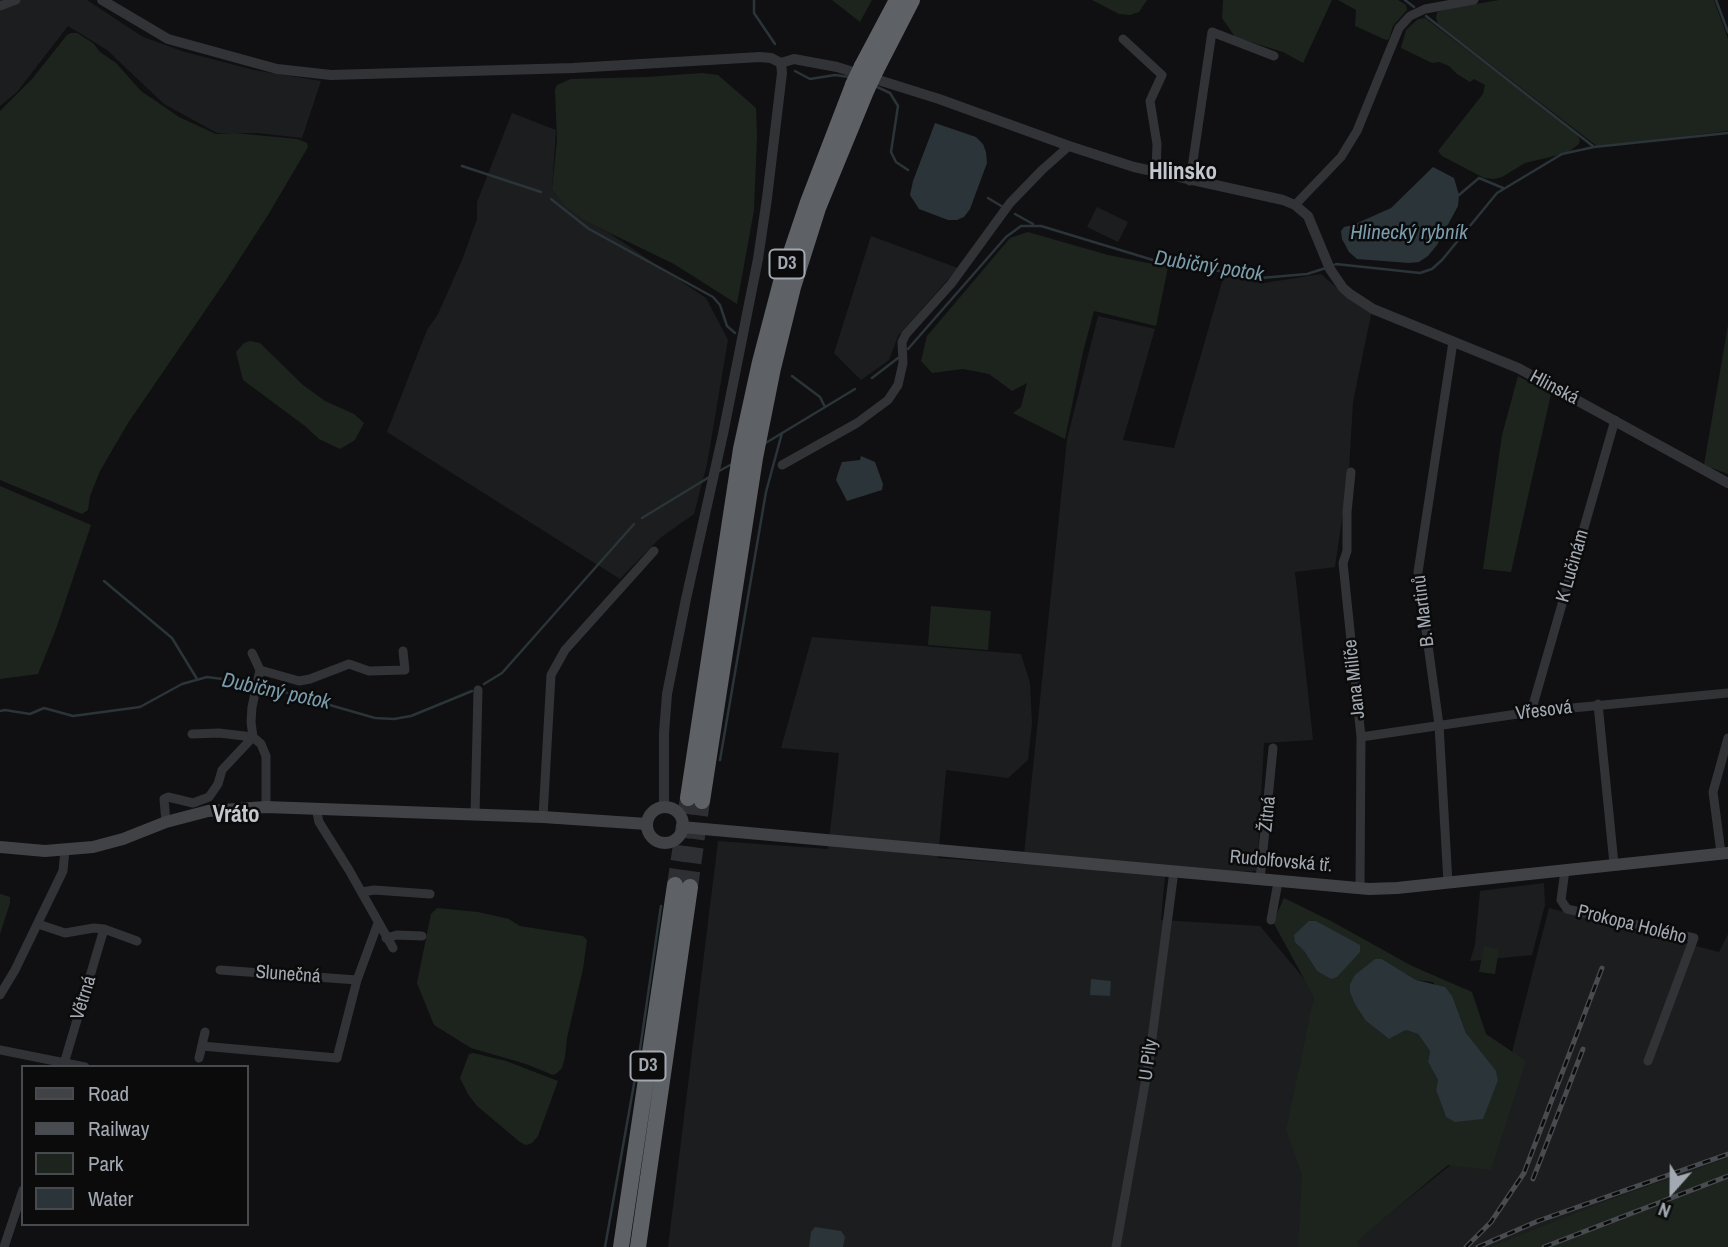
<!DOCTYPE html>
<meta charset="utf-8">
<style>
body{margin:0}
#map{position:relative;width:1728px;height:1247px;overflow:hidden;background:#101012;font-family:"Archivo Narrow",sans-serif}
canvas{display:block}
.legend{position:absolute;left:21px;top:1065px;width:228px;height:161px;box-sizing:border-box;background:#0b0b0c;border:2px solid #474a4e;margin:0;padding:9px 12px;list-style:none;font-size:21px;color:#a2a9b2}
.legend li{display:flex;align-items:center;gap:14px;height:35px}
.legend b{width:35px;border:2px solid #474a4e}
.north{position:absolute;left:1637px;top:1156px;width:70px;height:70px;-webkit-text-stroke:5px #0b0b0c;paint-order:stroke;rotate:201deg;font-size:19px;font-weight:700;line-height:28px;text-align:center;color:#a2a9b2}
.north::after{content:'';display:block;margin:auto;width:24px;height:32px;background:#a2a9b2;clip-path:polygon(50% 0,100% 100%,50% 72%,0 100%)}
</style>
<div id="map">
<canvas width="1728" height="1247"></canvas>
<ul class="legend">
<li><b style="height:9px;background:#404246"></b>Road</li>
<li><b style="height:9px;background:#484b4f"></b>Railway</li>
<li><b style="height:19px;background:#1d241d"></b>Park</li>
<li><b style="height:19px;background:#2a3439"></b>Water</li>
</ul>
<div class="north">N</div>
</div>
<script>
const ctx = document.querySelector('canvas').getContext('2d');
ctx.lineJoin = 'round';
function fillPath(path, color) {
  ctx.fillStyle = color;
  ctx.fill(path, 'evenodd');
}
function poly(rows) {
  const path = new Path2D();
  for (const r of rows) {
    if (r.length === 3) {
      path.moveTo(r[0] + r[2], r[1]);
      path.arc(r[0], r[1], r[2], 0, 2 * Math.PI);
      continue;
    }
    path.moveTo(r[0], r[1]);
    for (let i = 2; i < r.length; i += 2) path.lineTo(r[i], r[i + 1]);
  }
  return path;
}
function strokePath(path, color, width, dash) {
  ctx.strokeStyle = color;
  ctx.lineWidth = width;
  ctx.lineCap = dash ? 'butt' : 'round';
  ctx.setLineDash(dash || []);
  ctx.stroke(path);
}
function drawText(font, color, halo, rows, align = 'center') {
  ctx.font = font + ' "Archivo Narrow",sans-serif';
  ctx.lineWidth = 5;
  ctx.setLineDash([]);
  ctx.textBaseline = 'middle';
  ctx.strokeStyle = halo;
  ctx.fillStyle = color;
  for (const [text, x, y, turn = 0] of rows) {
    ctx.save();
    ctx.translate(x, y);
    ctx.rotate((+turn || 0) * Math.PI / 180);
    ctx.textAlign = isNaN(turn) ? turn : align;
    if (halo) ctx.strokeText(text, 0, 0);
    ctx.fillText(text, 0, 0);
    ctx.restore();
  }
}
fillPath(poly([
 [0,0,87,0,143,37,185,52,254,70,321,81,302,138,257,133,217,133,164,104,107,50,68,26,17,92,0,106],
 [512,113,556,130,552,189,587,222,609,233,706,298,728,340,707,464,694,514,660,538,620,579,387,432,427,330,438,314,462,260,477,219,477,202],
 [1097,207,1128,222,1118,242,1087,227],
 [871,236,958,268,898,336,889,360,861,380,834,353],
 [1321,274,1347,297,1372,310,1353,402,1349,471,1335,567,1295,572,1313,740,1264,743,1257,871,1165,876,1161,920,1260,926,1321,999,1365,1233,1462,1156,1511,1056,1549,908,1719,952,1728,934,1728,1247,668,1247,718,841,828,849,839,753,781,748,812,637,1021,654,1030,683,1032,723,1028,760,1008,778,946,770,938,858,1023,864,1067,439,1098,316,1155,329,1123,440,1174,448,1224,275,1264,283],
 [1544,883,1545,905,1532,955,1470,961,1475,945,1480,891]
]), '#1c1d1e');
fillPath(poly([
 [832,0,872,0,860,22],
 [1092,0,1147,0,1139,12,1130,15,1119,14],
 [1223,0,1332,0,1303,63,1283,52,1235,37,1222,18],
 [1338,0,1398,0,1406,5,1407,10,1393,26,1389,39,1386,40,1355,26,1356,10],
 [1499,0,1714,0,1728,39,1728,131,1598,147,1438,24,1436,18,1437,12,1442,10],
 [1425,18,1576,133,1580,140,1579,144,1567,153,1525,163,1502,177,1494,179,1484,178,1442,156,1438,151,1483,94,1485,85,1474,79,1470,82,1457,74,1449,66,1439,62,1432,63,1401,48,1406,30,1418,19],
 [71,33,77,33,93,43,100,52,116,63,141,91,179,117,216,134,235,133,297,139,307,143,308,147,268,215,224,283,128,423,100,471,90,496,88,510,82,514,0,480,0,111,32,79,67,35],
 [702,73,718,75,756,108,757,137,754,210,737,304,674,264,587,222,566,207,552,189,557,140,555,90,557,85,571,79,647,77],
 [1028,232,1108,255,1168,267,1156,326,1094,311,1083,352,1065,439,1013,413,1021,407,1027,383,1012,391,989,374,963,369,932,373,921,361,927,336,1010,238],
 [1728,325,1728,474,1704,465],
 [250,341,260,343,303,385,325,401,354,414,364,423,355,440,340,449,319,439,305,426,243,380,236,352,244,343],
 [1518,376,1551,394,1511,572,1483,569,1502,435],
 [0,486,91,525,56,629,38,674,0,679],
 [931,606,991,611,988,650,928,645],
 [0,894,10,897,10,903,0,934],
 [1284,898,1331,921,1412,966,1472,992,1486,1034,1526,1061,1491,1170,1448,1165,1357,1241,1359,1247,1298,1247,1302,1174,1286,1130,1314,997,1273,922],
 [1295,943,1337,977,1317,971,1304,951],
 [1375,959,1382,959,1416,980,1433,982,1460,1017,1466,1033,1475,1048,1496,1072,1498,1080,1446,1117,1436,1090,1438,1080,1428,1062,1430,1051,1418,1034,1406,1030,1389,1039,1366,1021],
 [437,908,478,912,509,919,520,926,583,936,587,940,583,969,567,1038,565,1057,562,1068,557,1073,553,1075,526,1064,471,1048,434,1025,417,983,431,914],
 [1484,946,1499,949,1495,974,1479,972],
 [473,1053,506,1061,558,1081,538,1136,532,1143,526,1145,520,1142,477,1106,468,1094,460,1078,469,1054],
 [1728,1158,1728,1247,1490,1247,1604,1202]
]), '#1d241d');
fillPath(poly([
 [935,123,976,137,983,144,986,152,987,163,970,209,964,217,957,220,948,220,919,209,910,195,913,181],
 [1433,167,1454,178,1459,195,1458,206,1437,245,1428,256,1419,262,1409,263,1357,259,1349,252,1342,239,1341,231,1344,227,1353,225,1391,208],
 [861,456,875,462,883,484,882,490,847,501,836,480,838,473,842,462,860,460],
 [1309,921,1316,921,1360,945,1360,952,1337,977,1331,979,1317,971,1304,951,1295,942,1294,935],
 [1375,959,1382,959,1416,980,1445,987,1452,996,1466,1033,1496,1071,1498,1080,1483,1119,1455,1122,1446,1117,1436,1090,1438,1080,1428,1062,1430,1051,1418,1034,1406,1030,1389,1039,1366,1021,1355,1004,1350,992,1350,984,1355,975],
 [1091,979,1111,981,1110,996,1090,995],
 [815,1227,841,1231,845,1237,843,1247,809,1247,811,1232]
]), '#2a3439');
strokePath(poly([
 [754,0,754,13,775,44],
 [1405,0,1414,7],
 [1716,0,1728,32],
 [1426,16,1594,147],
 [795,71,810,79,835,75,849,77],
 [875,86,890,93,898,106,891,152,896,162,908,170],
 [462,166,541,192],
 [1459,195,1479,178,1503,188],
 [988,198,1003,207],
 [551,199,589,229,713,297,720,305,727,326,735,333],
 [1015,214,1033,224],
 [1332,266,1336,264,1420,273,1432,269,1442,260,1497,193,1562,154,1594,147,1728,133],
 [908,349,1006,237,1021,226,1041,226,1153,260,1261,278,1307,274,1326,268],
 [792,376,820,397,825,407],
 [872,378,898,358],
 [764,444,855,389],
 [719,471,732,464],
 [642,518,711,476],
 [104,581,172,638,197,679],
 [484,684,502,673,634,524],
 [0,711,5,710,30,714,44,708,73,716,140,707,182,684,207,677,253,683,375,718,394,719,411,716,472,691],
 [720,760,766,492,782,433],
 [605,1247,639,1056,661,906]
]), '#2a3439', 2.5);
strokePath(poly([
 [675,885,688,798],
 [690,887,702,801]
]), '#2d2f32', 16, [16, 8]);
strokePath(poly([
 [0,6,16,0],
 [1123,39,1162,75,1150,101,1157,144,1156,173],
 [1190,181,1212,32,1274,56],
 [1295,205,1341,157,1357,131,1399,28,1410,16,1425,9,1474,0],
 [782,465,857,423,888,400,898,385,903,363,902,342,906,334,951,284,1010,203,1042,170,1069,146],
 [1351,472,1347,512,1347,551,1343,563,1361,737,1360,888],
 [252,653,260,670,252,707,251,722,253,737,261,744,266,756,266,807],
 [260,670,299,681,310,679,349,664,369,671,405,670,403,651],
 [1598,704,1614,864],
 [1531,712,1615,420],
 [192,734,219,733,253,737],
 [1361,737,1531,712,1728,693],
 [316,808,319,822,349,870,393,948],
 [475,815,478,690],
 [543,817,551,675,565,650,654,551],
 [166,822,164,799,168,797,193,803,209,797,218,784,222,770,253,737],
 [1721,853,1713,792,1728,738],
 [1565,870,1561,900,1567,909,1694,938,1648,1061],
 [1260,880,1273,748],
 [1448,883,1439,725,1418,572,1453,342],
 [362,892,374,890,430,894],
 [1271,920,1278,882],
 [38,924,65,933,94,928,104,929,137,941],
 [386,938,397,935,422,936],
 [220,970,357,980],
 [0,995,15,970,63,871,65,850],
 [202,1046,337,1058,357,980,378,923],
 [0,1050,85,1067],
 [199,1058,205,1032],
 [63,1067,104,929],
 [4,1247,23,1190],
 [1116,1247,1149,1061,1174,871]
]), '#313336', 9);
strokePath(poly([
 [102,0,168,39,277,69,331,75,573,68,760,57,771,58,781,63,794,59,837,67,939,99,1069,146,1134,167,1283,200,1295,205,1308,216,1330,269,1343,288,1350,294,1373,309,1518,368,1728,483],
 [664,807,664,733,667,694,686,599,723,434,758,259,767,198,782,73,781,63]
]), '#313336', 10);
strokePath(poly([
 [665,825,18],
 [682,827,1369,889,1397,888,1728,853],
 [0,847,45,851,93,847,123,839,166,822,208,811,266,807,543,817,647,824]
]), '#404246', 12);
strokePath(poly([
 [862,66,897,0],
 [876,70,912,0],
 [688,798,741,449,760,362,781,282,808,202,853,85],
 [702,801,755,458,773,368,793,287,818,208,867,89],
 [621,1247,675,885],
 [638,1247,690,887]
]), '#5e6267', 16);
const rail = poly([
 [1533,1179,1583,1049],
 [1466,1247,1491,1222,1524,1173,1602,968],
 [1478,1247,1538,1221,1728,1154],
 [1544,1247,1728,1176]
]);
strokePath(rail, '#484b4f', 5);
strokePath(rail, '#0b0b0c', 2.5, [8]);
strokePath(poly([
 [853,85,862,66],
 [867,89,876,70]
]), '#5e6267', 16);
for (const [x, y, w] of [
 [787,264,35],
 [648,1066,35]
]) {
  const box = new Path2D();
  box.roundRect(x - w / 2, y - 14.5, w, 29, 5);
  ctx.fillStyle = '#0b0b0c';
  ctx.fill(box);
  strokePath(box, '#a2a9b2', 2);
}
drawText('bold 18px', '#a2a9b2', null, [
 ["D3",787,264],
 ["D3",648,1066]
]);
drawText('19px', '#a2a9b2', '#0b0b0c', [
 ["Hlinská",1554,388,28],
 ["K Lučinám",1573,566,-74],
 ["B. Martinů",1424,611,-97],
 ["Jana Milíče",1355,679,-96],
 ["Vřesová",1544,711,-7],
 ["Žitná",1268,814,-84],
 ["Rudolfovská tř.",1281,862,5],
 ["Prokopa Holého",1632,925,14],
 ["Slunečná",288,975,4],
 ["Větrná",84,998,-73],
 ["U Pily",1149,1060,-82]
]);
drawText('italic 21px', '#7a9cac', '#0b0b0c', [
 ["Hlinecký rybník",1409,233],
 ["Dubičný potok",1209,267,9],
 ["Dubičný potok",276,692,12]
]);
drawText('bold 23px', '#c3c7ce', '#0b0b0c', [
 ["Hlinsko",1183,173],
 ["Vráto",236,816]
]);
</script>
